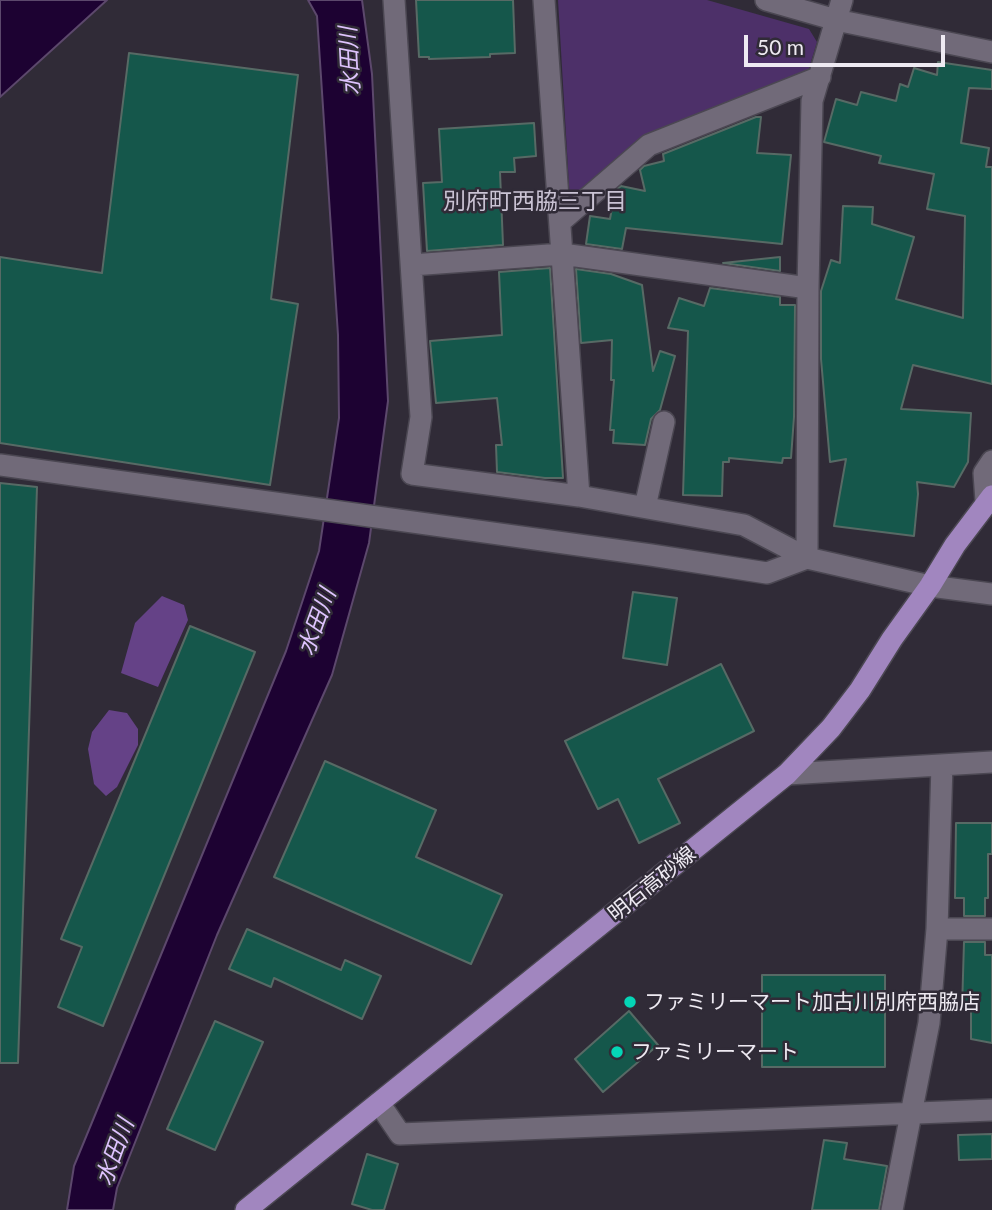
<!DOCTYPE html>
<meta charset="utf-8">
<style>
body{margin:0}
#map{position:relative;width:992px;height:1210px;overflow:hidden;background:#302b37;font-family:Lato,sans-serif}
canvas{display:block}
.scale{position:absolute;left:744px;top:35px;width:201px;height:32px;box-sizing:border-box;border:4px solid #eeeaf2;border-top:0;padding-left:9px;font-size:21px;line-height:24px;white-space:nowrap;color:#eeeaf2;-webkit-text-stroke:5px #302b37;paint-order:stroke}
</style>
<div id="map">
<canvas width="992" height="1210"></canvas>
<div class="scale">50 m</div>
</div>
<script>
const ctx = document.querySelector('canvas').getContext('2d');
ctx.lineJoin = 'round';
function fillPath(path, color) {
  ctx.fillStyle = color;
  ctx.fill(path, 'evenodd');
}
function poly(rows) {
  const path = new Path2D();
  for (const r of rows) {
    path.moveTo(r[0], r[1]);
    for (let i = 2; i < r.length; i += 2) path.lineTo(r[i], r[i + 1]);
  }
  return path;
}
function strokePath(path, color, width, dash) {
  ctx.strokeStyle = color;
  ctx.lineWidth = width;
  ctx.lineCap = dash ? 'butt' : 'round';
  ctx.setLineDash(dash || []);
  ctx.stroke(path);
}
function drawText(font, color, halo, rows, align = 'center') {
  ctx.font = font + ' Lato,"Noto Sans JP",sans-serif';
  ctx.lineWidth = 5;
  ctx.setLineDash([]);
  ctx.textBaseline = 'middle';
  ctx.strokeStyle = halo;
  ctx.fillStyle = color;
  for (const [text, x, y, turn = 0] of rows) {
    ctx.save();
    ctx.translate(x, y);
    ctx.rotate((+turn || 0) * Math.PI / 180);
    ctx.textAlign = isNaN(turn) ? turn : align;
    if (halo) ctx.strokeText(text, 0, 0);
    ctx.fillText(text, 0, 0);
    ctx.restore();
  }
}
fillPath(poly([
 [558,0,707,0,809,29,817,42,806,78,722,107,570,202]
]), '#4d3069');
fillPath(poly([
 [162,596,184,605,188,620,158,687,121,673,135,623],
 [109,710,127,713,138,729,138,745,117,787,106,796,94,784,88,749,92,732]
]), '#654287');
const water = poly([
 [0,0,107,0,0,97,0,0],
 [308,0,362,0,372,74,388,401,369,543,332,675,217,935,117,1188,113,1210,67,1210,74,1166,286,651,319,551,339,418,338,335,317,16,308,0]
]);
fillPath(water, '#1d0232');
strokePath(water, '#5c486c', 2);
const building = poly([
 [416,0,513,0,515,53,490,54,490,57,429,59,429,57,419,57,416,0],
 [129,53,298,75,271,299,298,304,270,485,0,443,0,257,102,273,129,53],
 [938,62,992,70,992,89,969,88,961,143,989,148,986,167,992,167,992,384,913,365,901,409,971,413,968,462,954,487,917,482,918,494,914,536,834,526,846,459,830,462,821,359,821,291,831,260,840,263,843,206,873,207,872,224,914,237,896,299,963,318,965,216,927,209,934,174,879,163,881,156,824,142,836,99,857,105,861,92,896,101,900,84,908,87,914,68,937,75,938,62],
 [756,117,761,117,757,153,791,155,782,244,626,228,622,249,586,244,590,216,610,219,615,191,621,186,645,191,640,170,644,166,664,161,663,154,756,117],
 [534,123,536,156,514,158,515,172,500,172,503,245,427,251,423,183,442,182,439,129,534,123],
 [780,257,780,271,723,263,780,257],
 [550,268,563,478,545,478,497,472,496,445,502,445,497,398,436,403,430,341,502,335,499,272,550,268],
 [576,269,611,274,642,285,653,371,660,351,675,356,660,410,651,419,645,445,613,443,614,430,610,430,614,380,611,380,612,340,581,343,576,269],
 [710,288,780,297,780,305,795,305,794,417,791,458,783,458,782,463,729,458,729,462,723,462,722,496,683,495,688,331,668,328,679,298,704,306,710,288],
 [0,483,37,487,18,1063,0,1063,0,483],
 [633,592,677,598,667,665,623,658,633,592],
 [190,626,255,652,103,1026,58,1007,82,947,61,939,190,626],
 [721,664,754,731,658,779,680,823,639,843,618,799,598,809,565,741,721,664],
 [325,761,436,810,416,857,502,895,471,964,274,877,325,761],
 [956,823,992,823,992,854,988,854,988,898,985,898,985,916,964,916,964,898,955,898,956,823],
 [247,929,341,970,345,960,381,976,362,1019,274,978,271,987,229,969,247,929],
 [964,942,985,942,985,955,992,955,992,1043,971,1039,971,1010,962,1009,964,942],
 [762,975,885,975,885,1067,762,1067,762,975],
 [629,1011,658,1045,603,1092,575,1059,629,1011],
 [215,1021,263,1042,215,1150,167,1129,215,1021],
 [992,1134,992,1159,959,1160,958,1135,992,1134],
 [824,1140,847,1143,844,1159,887,1166,879,1210,812,1210,824,1140],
 [367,1154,398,1164,384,1210,372,1210,352,1204,367,1154]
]);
fillPath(building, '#15574b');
strokePath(building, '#576a65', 2);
const minor = poly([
 [394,0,421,417,412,474,579,496,744,525,807,558,930,586,992,594],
 [544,0,579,496],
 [766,0,836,20,992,52],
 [560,222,649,145,820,77],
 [412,265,562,254,808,288],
 [0,465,651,555,767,573,807,558],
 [986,501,984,473,992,461],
 [645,507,664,422],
 [807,558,808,288,812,101,842,0],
 [787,774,992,762],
 [937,929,992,929],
 [379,1103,400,1134,992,1110],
 [892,1210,929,1023,937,929,942,765]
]);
const major = poly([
 [246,1210,787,774,831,728,860,690,892,639,930,586,955,545,992,496]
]);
strokePath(minor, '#4b4752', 24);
strokePath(major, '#4b4752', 24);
strokePath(minor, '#716a79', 21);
strokePath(major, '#a186bf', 21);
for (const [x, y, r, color] of [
 [630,1002,7,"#05d5b6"],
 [617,1052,7,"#05d5b6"]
]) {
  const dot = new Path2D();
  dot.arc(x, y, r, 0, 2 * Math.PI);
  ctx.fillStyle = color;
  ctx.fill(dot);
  strokePath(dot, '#302b37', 2.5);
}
drawText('21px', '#eeeaf2', '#302b37', [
 ["明石高砂線",652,884,-39]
]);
drawText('21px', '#eeeaf2', '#302b37', [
 ["ファミリーマート加古川別府西脇店",644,1002],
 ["ファミリーマート",631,1052]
], 'left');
drawText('italic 23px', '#dec3fe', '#302b37', [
 ["水田川",350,61,-93],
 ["水田川",317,622,-70],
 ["水田川",115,1152,-70]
]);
drawText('23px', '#cac3d4', '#302b37', [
 ["別府町西脇三丁目",535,202]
]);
</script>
